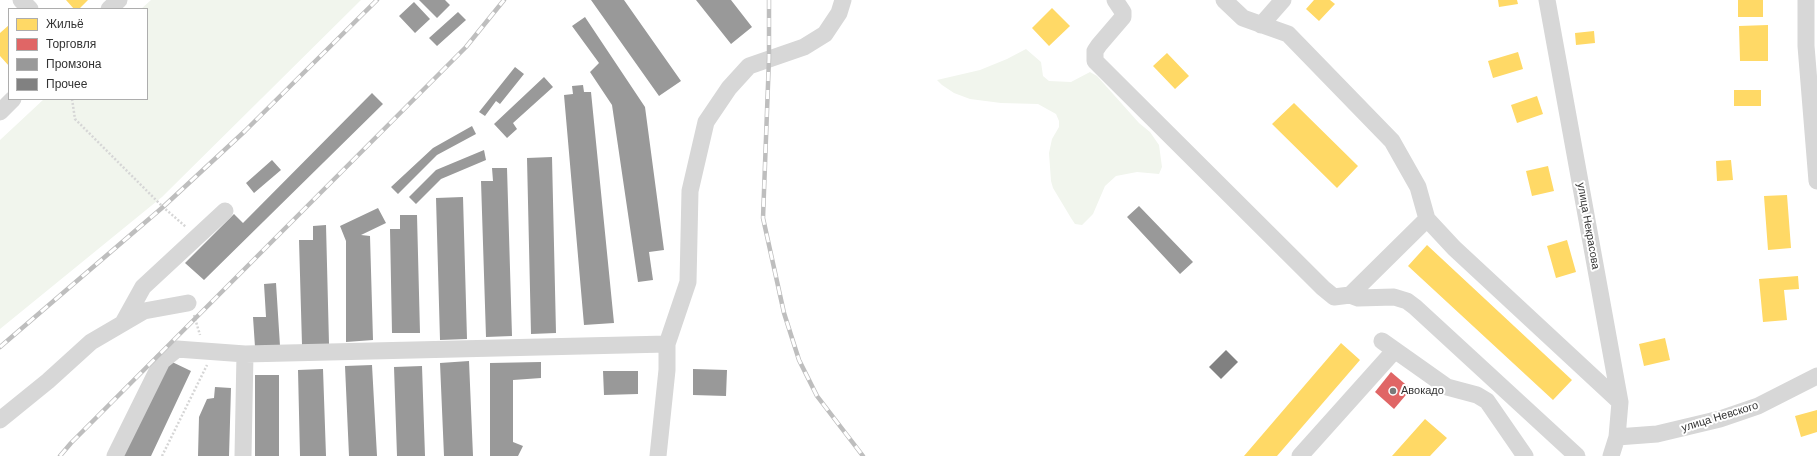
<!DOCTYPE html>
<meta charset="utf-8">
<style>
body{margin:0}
#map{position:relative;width:1817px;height:456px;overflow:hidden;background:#fff;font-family:Helvetica,sans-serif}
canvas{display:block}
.legend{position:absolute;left:8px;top:8px;width:140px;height:92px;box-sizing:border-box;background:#fff;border:1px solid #adadad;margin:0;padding:5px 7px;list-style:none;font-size:12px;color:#333}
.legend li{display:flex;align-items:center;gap:8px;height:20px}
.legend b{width:20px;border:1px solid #adadad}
</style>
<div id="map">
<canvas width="1817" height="456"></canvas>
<ul class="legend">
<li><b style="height:11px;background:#ffd966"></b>Жильё</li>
<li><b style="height:11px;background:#e06666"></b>Торговля</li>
<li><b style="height:11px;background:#999"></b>Промзона</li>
<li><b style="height:11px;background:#818181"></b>Прочее</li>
</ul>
</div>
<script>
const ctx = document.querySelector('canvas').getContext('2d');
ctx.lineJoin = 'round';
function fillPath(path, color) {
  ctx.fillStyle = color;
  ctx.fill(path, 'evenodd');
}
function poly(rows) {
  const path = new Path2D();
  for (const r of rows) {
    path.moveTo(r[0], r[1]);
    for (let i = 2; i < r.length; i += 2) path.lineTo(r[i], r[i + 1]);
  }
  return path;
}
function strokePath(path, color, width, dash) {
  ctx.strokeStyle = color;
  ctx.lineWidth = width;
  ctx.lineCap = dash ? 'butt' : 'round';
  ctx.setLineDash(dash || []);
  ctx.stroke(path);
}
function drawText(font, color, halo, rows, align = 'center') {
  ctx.font = font + ' Helvetica,sans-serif';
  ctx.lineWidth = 4;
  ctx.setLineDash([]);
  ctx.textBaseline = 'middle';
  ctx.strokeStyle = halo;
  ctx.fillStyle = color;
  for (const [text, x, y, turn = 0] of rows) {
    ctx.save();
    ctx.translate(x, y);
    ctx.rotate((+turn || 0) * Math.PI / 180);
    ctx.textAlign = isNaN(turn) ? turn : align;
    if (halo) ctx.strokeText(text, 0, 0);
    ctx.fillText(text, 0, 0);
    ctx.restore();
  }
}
fillPath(poly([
 [151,0,361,0,162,197,0,329,0,140,44,99,147,99,147,9,141,9],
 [1026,49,1041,62,1043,76,1049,81,1071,82,1090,72,1097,76,1139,123,1150,132,1159,145,1162,167,1159,174,1137,172,1116,176,1105,186,1093,214,1082,225,1075,224,1071,218,1053,188,1051,181,1049,153,1052,139,1059,127,1059,121,1056,114,1038,104,1001,103,970,99,954,93,942,85,937,80,980,70,1007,59]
]), '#f1f5ed');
fillPath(poly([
 [66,0,88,0,79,9,74,9],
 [1314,0,1330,0,1335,4,1319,21,1306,9],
 [1498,0,1517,0,1518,4,1499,7],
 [1738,0,1763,0,1763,17,1738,17],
 [1052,8,1070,26,1049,46,1032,28],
 [9,25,9,66,0,56,0,33],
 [1768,25,1768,61,1740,61,1739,26],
 [1594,31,1595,43,1576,45,1575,33],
 [1518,52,1523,69,1493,78,1488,61],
 [1167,53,1189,76,1175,89,1153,66],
 [1734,90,1761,90,1761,106,1734,106],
 [1537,96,1543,114,1517,123,1511,105],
 [1294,103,1358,166,1337,188,1272,124],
 [1731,160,1733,180,1717,181,1716,161],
 [1548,166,1554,191,1532,196,1526,171],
 [1787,195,1791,248,1768,250,1764,196],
 [1567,240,1576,272,1556,278,1547,246],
 [1427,245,1572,380,1553,400,1408,266],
 [1798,276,1799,289,1784,290,1787,320,1763,322,1759,279],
 [1665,338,1670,360,1644,366,1639,344],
 [1341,343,1360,360,1277,456,1244,456],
 [1817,410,1817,432,1801,437,1795,416],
 [1425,419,1447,438,1430,456,1392,456]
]), '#ffd966');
fillPath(poly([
 [1391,372,1411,389,1394,409,1375,392]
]), '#e06666');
fillPath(poly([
 [419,0,445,0,450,5,437,18],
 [591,0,624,0,681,81,659,96],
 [696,0,731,0,752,27,731,44],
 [414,2,430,19,415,33,399,16],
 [458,12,466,20,437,46,429,38],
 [585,17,645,107,664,250,649,252,653,280,638,282,612,105,590,72,599,63,572,26],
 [515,67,524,74,500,104,496,101,485,116,479,112],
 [544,77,553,87,513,123,517,129,507,138,494,124],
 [583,85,584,92,591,92,614,323,584,325,564,95,573,94,572,86],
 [372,93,383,104,204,280,185,263,234,214,243,223],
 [472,126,476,134,437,155,398,194,391,187,433,148],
 [484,150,486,160,441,179,416,204,409,197,436,170],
 [552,157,556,333,531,334,527,158],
 [272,160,281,170,254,193,246,183],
 [492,168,507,168,512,336,486,337,481,181,493,181],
 [463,197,467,339,440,340,436,198],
 [1139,206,1193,262,1180,274,1127,217],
 [378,208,386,223,361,235,370,236,373,340,346,342,346,241,340,226],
 [400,215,417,215,420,333,392,333,390,229,400,229],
 [326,225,329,344,302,345,299,240,313,240,313,226],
 [276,283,280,346,255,347,253,317,266,317,264,284],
 [168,360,191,371,151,456,122,456],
 [469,361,473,456,444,456,440,363],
 [541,362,541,378,513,380,513,442,523,446,518,456,490,456,490,363],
 [372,365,377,456,349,456,345,366],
 [422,366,425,456,397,456,394,367],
 [323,369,326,456,300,456,298,370],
 [693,369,727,370,726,396,693,395],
 [603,371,638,371,638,394,604,395],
 [255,375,279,375,279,456,255,456],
 [215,387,231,388,229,456,198,456,199,417,207,399,214,398]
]), '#999');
fillPath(poly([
 [1226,350,1238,362,1221,379,1209,367]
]), '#818181');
strokePath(poly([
 [72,99,75,119,163,207,186,227],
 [194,315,200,335],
 [162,456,207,365]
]), '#d6d6d6', 2.5, [2, 2]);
strokePath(poly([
 [21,0,30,9],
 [1115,0,1123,12,1123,17,1099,45,1095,51,1095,61,1323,288,1334,297,1350,295,1427,219],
 [1224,0,1243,18,1288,34,1392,141,1418,187,1427,219,1454,248,1620,402],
 [1547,0,1620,402,1617,437,1611,456],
 [1806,0,1806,46,1817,181],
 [109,9,119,0],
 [1261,25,1283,0],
 [0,112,13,99],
 [1350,295,1358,298,1394,297,1407,301,1415,307,1577,456],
 [123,323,143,287,225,211],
 [1382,341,1447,387,1477,395,1487,401,1525,456],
 [0,420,48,381,91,342,144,311,188,303],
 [1617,437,1657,434,1720,419,1758,406,1817,376],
 [115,456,162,361,177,349,245,354],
 [243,456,245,354,667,344,688,282,690,191,706,122,729,88,749,66,804,47,825,34,839,13,843,0],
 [658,456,667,370,667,344],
 [1300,456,1395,350]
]), '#d7d7d7', 17);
const rail = poly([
 [769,0,769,58,763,218,784,313,799,360,817,396,863,456],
 [0,347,163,207,245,131,377,0],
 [60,456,71,443,466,47,504,0]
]);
strokePath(rail, '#bebebe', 4.5);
strokePath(rail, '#fff', 3, [9]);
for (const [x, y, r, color] of [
 [1393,391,4,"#7a7a7a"]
]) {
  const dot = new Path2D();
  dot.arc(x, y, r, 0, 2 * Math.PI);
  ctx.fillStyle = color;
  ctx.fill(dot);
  strokePath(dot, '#fff', 1.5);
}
drawText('11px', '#333', '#fff', [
 ["улица Некрасова",1588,226,80],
 ["улица Невского",1720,417,-17]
]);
drawText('11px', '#333', '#fff', [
 ["Авокадо",1401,391]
], 'left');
</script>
